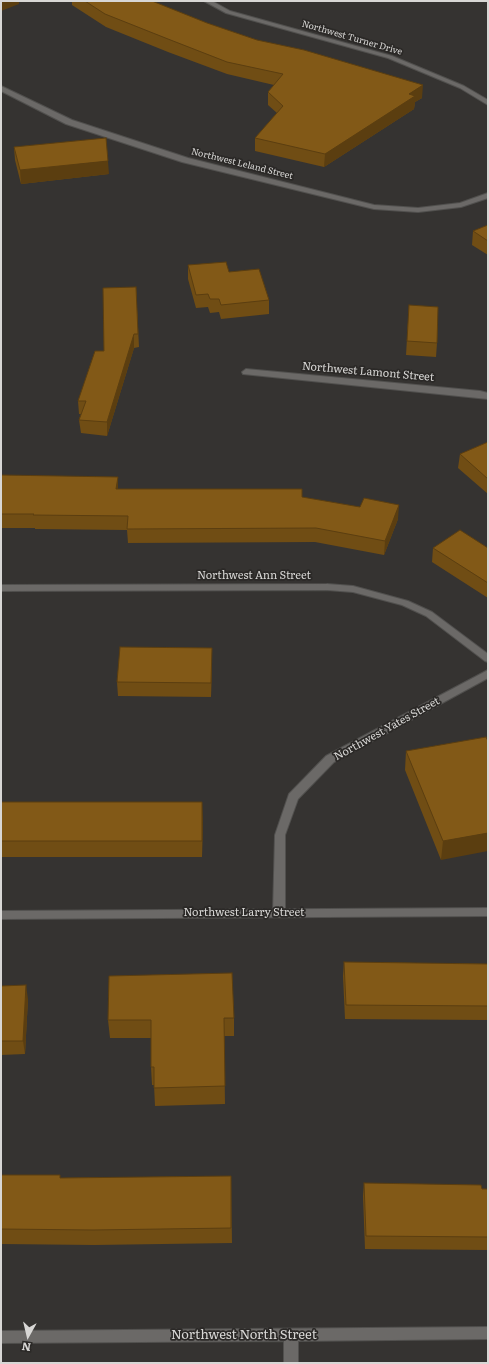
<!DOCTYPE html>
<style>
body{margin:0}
#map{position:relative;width:489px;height:1364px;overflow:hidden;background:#353331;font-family:Literata,serif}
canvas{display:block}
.frame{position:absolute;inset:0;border:2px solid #d8d7d5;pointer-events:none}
.north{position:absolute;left:8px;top:1316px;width:40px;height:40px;-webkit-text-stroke:3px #2b2927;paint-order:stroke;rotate:188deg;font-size:11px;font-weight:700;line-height:16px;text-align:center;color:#d8d7d5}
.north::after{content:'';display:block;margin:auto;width:14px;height:18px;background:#d8d7d5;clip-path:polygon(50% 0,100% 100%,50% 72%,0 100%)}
</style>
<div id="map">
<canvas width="489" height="1364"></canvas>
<div class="frame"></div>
<div class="north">N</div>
</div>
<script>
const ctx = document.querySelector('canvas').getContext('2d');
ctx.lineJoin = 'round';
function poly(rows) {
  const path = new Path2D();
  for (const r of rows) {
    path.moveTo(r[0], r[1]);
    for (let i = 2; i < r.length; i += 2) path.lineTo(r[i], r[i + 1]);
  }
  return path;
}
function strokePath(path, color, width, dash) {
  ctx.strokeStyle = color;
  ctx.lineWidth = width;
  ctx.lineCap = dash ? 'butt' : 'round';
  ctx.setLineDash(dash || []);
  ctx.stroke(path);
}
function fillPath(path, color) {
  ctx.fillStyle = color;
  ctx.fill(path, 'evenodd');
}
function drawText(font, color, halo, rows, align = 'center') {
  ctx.font = font + ' Literata,serif';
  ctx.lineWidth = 3.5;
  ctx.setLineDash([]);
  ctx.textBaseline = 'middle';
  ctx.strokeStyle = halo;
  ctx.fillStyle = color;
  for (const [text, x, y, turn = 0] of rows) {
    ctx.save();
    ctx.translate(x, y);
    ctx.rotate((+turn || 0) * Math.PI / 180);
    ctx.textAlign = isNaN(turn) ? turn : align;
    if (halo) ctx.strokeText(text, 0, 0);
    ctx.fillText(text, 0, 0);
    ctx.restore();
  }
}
const street = poly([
 [204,1,212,1,230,11,392,56,464,86,488,100,488,105,460,88,388,58,226,13,204,1],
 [1,86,72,120,188,158,374,205,418,208,460,203,488,193,488,198,461,207,418,212,374,209,182,162,66,124,1,91,1,86],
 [246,369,480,391,488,393,488,399,243,374,242,372,246,369],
 [327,584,353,586,408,601,432,612,488,654,488,662,485,661,426,616,402,605,353,592,327,590,1,591,1,585,327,584],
 [488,670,488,678,334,762,298,799,285,835,285,913,283,916,279,917,275,916,273,913,275,835,289,794,326,756,488,670],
 [488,1327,488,1339,298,1341,298,1363,284,1363,284,1341,1,1343,1,1331,488,1327]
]);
const secondary = poly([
 [488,908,488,916,1,919,1,911,488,908]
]);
strokePath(street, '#51504e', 2);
strokePath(secondary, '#51504e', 2);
fillPath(street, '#6b6967');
fillPath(secondary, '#6b6967');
fillPath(poly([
 [72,1,152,1,207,23,422,98,415,102,414,109,324,167,255,151,255,138,277,113,268,105,268,92,274,85,227,74,168,52,106,27,72,5],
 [14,147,109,174,21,184,15,160],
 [488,225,488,255,472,245,473,231],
 [188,265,229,272,269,300,269,314,221,319,219,312,210,313,208,307,196,308,188,279],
 [136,287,139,347,134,348,107,436,81,433,79,420,81,414,79,414,78,401],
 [409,305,437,343,436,357,406,355],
 [488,442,488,494,458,468,460,454],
 [1,475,118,489,302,497,398,519,384,555,315,542,128,543,127,530,35,529,35,528,1,528],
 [433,548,488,548,488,598,432,562],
 [212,662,211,697,118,696,117,682],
 [488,741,441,860,405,770,406,751],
 [1,802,203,818,202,857,1,857],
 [344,962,488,964,488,1020,345,1019,343,976],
 [1,986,28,999,25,1054,1,1055],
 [234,1018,234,1036,224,1036,225,1104,155,1106,154,1085,152,1085,151,1067,151,1038,110,1038,108,1020],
 [1,1175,61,1178,231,1176,232,1243,94,1245,1,1244],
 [364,1183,488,1189,488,1250,365,1249,363,1196]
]), '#704d14');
fillPath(poly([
 [1,1,19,1,19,4,1,11],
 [423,85,422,98,415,102,414,109,324,167,325,154,409,94],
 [108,161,109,174,21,184,20,170],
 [134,334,134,348,107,436,107,422],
 [118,477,118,491,116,489],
 [399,505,398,519,384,555,385,541],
 [212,648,212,662,211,697,211,683],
 [202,802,203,818,202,857],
 [488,833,488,851,441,860,443,841],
 [26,985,28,999,25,1054,23,1041]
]), '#5b3e10');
const building = poly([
 [85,1,152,1,207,23,257,40,304,50,423,85,409,94,415,96,325,154,255,138,283,106,268,92,283,74,227,62,168,39,105,14,85,1],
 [106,138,108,161,20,170,14,147,106,138],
 [488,225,488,241,473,231,488,225],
 [226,262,229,272,259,269,269,300,221,305,219,299,210,299,208,294,196,295,188,265,226,262],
 [136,287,138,334,134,334,107,422,79,420,86,401,78,401,95,351,104,351,103,288,136,287],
 [409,305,438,307,437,343,407,341,409,305],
 [488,442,488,479,460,454,488,442],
 [1,475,118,477,116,489,302,489,302,497,360,507,364,498,399,505,385,541,316,528,127,529,128,516,33,515,34,514,1,514,1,475],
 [460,530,488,548,488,583,433,548,460,530],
 [120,647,212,648,211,683,117,682,120,647],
 [486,737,488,741,488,833,443,841,406,751,486,737],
 [1,802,202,802,202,841,1,841,1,802],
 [344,962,488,964,488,1006,346,1005,344,962],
 [232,973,234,1018,224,1018,225,1086,154,1088,154,1067,151,1067,151,1020,108,1020,109,976,232,973],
 [26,985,23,1041,1,1041,1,986,26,985],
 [1,1175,60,1175,60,1178,231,1176,231,1228,93,1230,1,1229,1,1175],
 [364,1183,481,1185,482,1189,488,1189,488,1237,366,1236,364,1183]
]);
fillPath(building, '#825917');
strokePath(building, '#5b3e10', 1);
drawText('9px', '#d8d7d5', '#2b2927', [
 ["Northwest Turner Drive",352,38,16],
 ["Northwest Leland Street",242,164,14]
]);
drawText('11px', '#d8d7d5', '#2b2927', [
 ["Northwest Lamont Street",368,372,5],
 ["Northwest Ann Street",254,576],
 ["Northwest Yates Street",387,729,-29],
 ["Northwest Larry Street",244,913]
]);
drawText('13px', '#d8d7d5', '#2b2927', [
 ["Northwest North Street",244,1335]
]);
</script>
